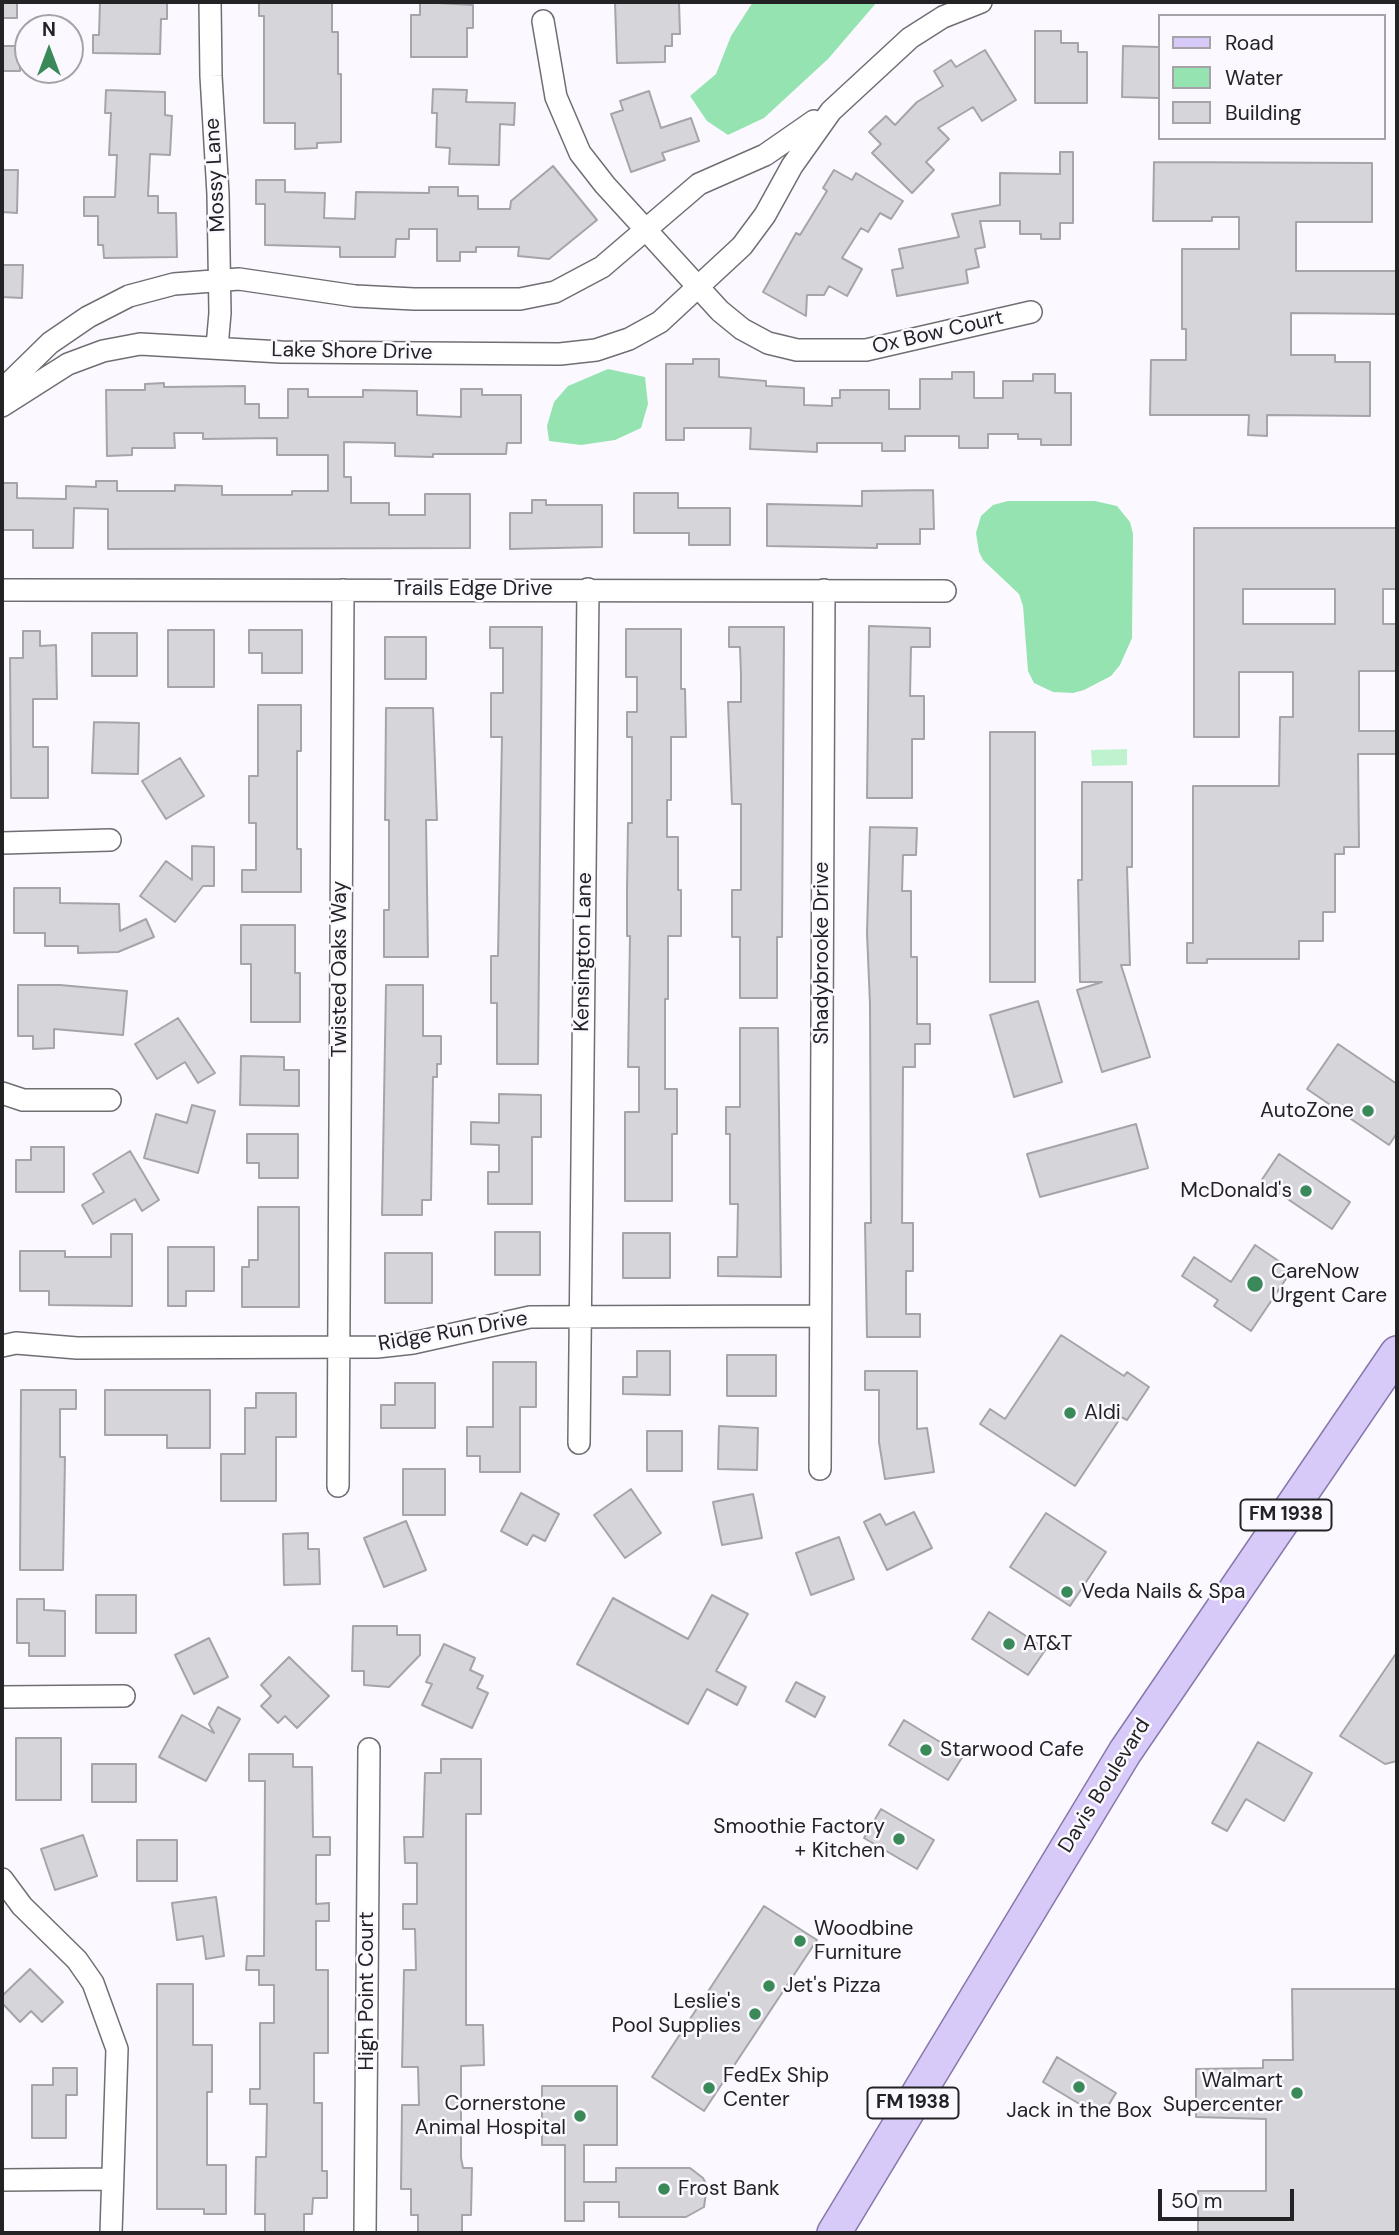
<!DOCTYPE html>
<style>
body{margin:0}
#map{position:relative;width:1399px;height:2235px;overflow:hidden;background:#fbf9ff;font-family:"DM Sans",sans-serif}
canvas{display:block}
.frame{position:absolute;inset:0;border:4px solid #232325;pointer-events:none}
.legend{position:absolute;left:1158px;top:14px;width:228px;height:126px;box-sizing:border-box;background:#fbf9ff;border:2px solid #a5a3a8;margin:0;padding:9px 12px;list-style:none;font-size:21px;color:#232325}
.legend li{display:flex;align-items:center;gap:14px;height:35px}
.legend b{width:35px;border:2px solid #a5a3a8}
.north{position:absolute;left:14px;top:14px;width:70px;height:70px;box-sizing:border-box;background:#fbf9ff;border:2px solid #a5a3a8;border-radius:50%;rotate:0deg;font-size:19px;font-weight:700;line-height:28px;text-align:center;color:#232325}
.north::after{content:'';display:block;margin:auto;width:24px;height:32px;background:#398959;clip-path:polygon(50% 0,100% 100%,50% 72%,0 100%)}
.scale{position:absolute;left:1158px;top:2189px;width:136px;height:32px;box-sizing:border-box;border:4px solid #232325;border-top:0;padding-left:9px;font-size:21px;line-height:24px;white-space:nowrap;color:#232325;-webkit-text-stroke:5px #fbf9ff;paint-order:stroke}
</style>
<div id="map">
<canvas width="1399" height="2235"></canvas>
<div class="frame"></div>
<ul class="legend">
<li><b style="height:9px;background:#d7c9f8"></b>Road</li>
<li><b style="height:19px;background:#95e3b0"></b>Water</li>
<li><b style="height:19px;background:#d6d5da"></b>Building</li>
</ul>
<div class="north">N</div>
<div class="scale">50 m</div>
</div>
<script>
const ctx = document.querySelector('canvas').getContext('2d');
ctx.lineJoin = 'round';
function fillPath(path, color) {
  ctx.fillStyle = color;
  ctx.fill(path, 'evenodd');
}
function poly(rows) {
  const path = new Path2D();
  for (const r of rows) {
    path.moveTo(r[0], r[1]);
    for (let i = 2; i < r.length; i += 2) path.lineTo(r[i], r[i + 1]);
  }
  return path;
}
function strokePath(path, color, width, dash) {
  ctx.strokeStyle = color;
  ctx.lineWidth = width;
  ctx.lineCap = dash ? 'butt' : 'round';
  ctx.setLineDash(dash || []);
  ctx.stroke(path);
}
function drawText(font, color, halo, rows, align = 'center') {
  ctx.font = font + ' "DM Sans",sans-serif';
  ctx.lineWidth = 5;
  ctx.setLineDash([]);
  ctx.textBaseline = 'middle';
  ctx.strokeStyle = halo;
  ctx.fillStyle = color;
  for (const [text, x, y, turn = 0] of rows) {
    ctx.save();
    ctx.translate(x, y);
    ctx.rotate((+turn || 0) * Math.PI / 180);
    ctx.textAlign = isNaN(turn) ? turn : align;
    if (halo) ctx.strokeText(text, 0, 0);
    ctx.fillText(text, 0, 0);
    ctx.restore();
  }
}
fillPath(poly([
 [1127,749,1127,765,1092,766,1091,750]
]), '#bff3cf');
fillPath(poly([
 [753,2,877,2,828,59,764,118,728,135,707,121,690,96,716,74,731,36],
 [608,369,645,377,648,404,641,428,615,440,581,445,549,441,547,426,554,402,568,386],
 [1008,501,1095,501,1117,506,1130,522,1133,534,1132,638,1120,665,1111,676,1084,690,1073,693,1053,692,1034,683,1028,671,1023,606,1019,594,983,560,979,552,976,533,981,516,993,505]
]), '#95e3b0');
const building = poly([
 [2,2,17,2,17,18,2,18,2,2],
 [100,2,167,2,167,19,161,19,160,54,93,53,93,35,99,35,100,2],
 [259,2,332,2,332,32,338,32,338,74,341,74,341,142,317,143,317,148,295,149,295,123,264,123,264,16,259,16,259,2],
 [420,2,473,5,473,28,467,28,467,57,411,57,411,15,420,15,420,2],
 [615,2,679,2,680,34,672,34,672,46,665,46,665,62,617,63,615,2],
 [1035,31,1061,31,1061,43,1078,43,1078,52,1087,52,1087,103,1035,103,1035,31],
 [2,46,20,46,20,71,2,71,2,46],
 [1123,46,1159,47,1159,98,1122,97,1123,46],
 [985,50,1016,100,982,121,973,107,938,128,949,139,926,162,934,170,912,193,872,153,881,144,869,132,886,116,895,125,917,102,943,86,934,71,951,60,956,67,985,50],
 [433,89,467,90,466,102,515,103,514,125,500,124,499,165,449,164,450,148,436,147,437,113,432,113,433,89],
 [106,90,165,92,165,115,172,116,170,155,150,154,148,196,158,196,158,213,176,213,177,257,104,258,103,245,98,245,98,216,84,216,84,197,115,197,117,155,109,155,111,113,105,113,106,90],
 [649,91,661,128,691,118,699,141,662,153,665,160,631,172,611,114,623,110,620,101,649,91],
 [1060,152,1073,152,1073,223,1060,223,1060,239,1041,239,1041,234,1020,234,1020,221,980,221,985,247,975,249,979,267,966,270,968,283,897,296,892,270,903,268,899,249,959,237,952,214,1000,205,1000,173,1060,174,1060,152],
 [1154,162,1372,163,1372,222,1296,222,1296,271,1397,271,1397,314,1291,313,1291,355,1335,355,1335,362,1370,362,1370,416,1267,415,1267,436,1248,435,1249,415,1150,415,1151,360,1186,360,1186,329,1182,329,1182,249,1239,249,1239,217,1212,217,1212,221,1153,221,1154,162],
 [553,166,597,220,549,259,518,256,519,247,476,247,476,252,460,252,460,261,437,261,437,229,409,229,409,239,396,239,395,257,340,257,340,247,265,245,265,204,256,204,256,180,285,180,285,192,325,193,324,218,355,219,356,192,429,193,429,187,458,187,458,196,478,196,478,209,510,209,511,201,553,166],
 [2,170,18,170,17,213,2,212,2,170],
 [834,170,852,180,856,173,903,201,891,219,880,213,868,232,861,228,842,258,862,269,847,296,829,286,824,295,807,295,806,316,763,292,796,233,800,235,827,191,823,188,834,170],
 [2,265,23,265,22,298,2,297,2,265],
 [693,359,719,359,719,377,766,381,766,386,804,388,804,405,832,406,832,398,840,398,840,390,889,390,889,409,920,409,920,379,952,379,952,372,974,372,974,398,1003,398,1003,381,1033,381,1033,374,1055,374,1055,393,1071,393,1071,445,1041,445,1041,439,1018,439,1018,434,988,434,988,448,959,448,959,436,905,436,905,451,882,451,882,443,817,443,817,452,750,449,751,428,684,428,684,440,666,440,666,364,693,364,693,359],
 [164,383,164,387,245,386,245,404,259,404,259,418,288,418,288,389,308,389,308,397,363,397,363,390,417,391,417,415,461,417,461,389,482,389,482,395,521,395,521,443,507,443,506,454,433,454,433,457,395,456,395,443,344,442,344,477,351,477,351,503,389,503,389,515,425,515,425,494,470,494,470,548,108,549,108,509,74,508,73,548,33,548,33,530,2,530,2,483,17,483,17,498,66,499,66,486,96,487,96,481,117,481,117,491,175,491,175,485,222,486,222,495,292,495,292,491,328,491,328,455,277,455,277,438,203,439,203,433,174,433,175,448,132,448,132,455,107,456,106,390,145,390,145,384,164,383],
 [933,490,934,529,920,529,920,544,877,544,877,548,767,546,767,504,862,506,862,491,933,490],
 [634,493,678,493,678,508,730,508,730,545,689,545,689,533,634,533,634,493],
 [532,500,546,500,546,505,602,505,602,547,510,549,510,513,532,513,532,500],
 [1194,528,1397,528,1397,589,1383,589,1383,624,1397,624,1397,671,1359,671,1359,731,1397,731,1397,754,1358,754,1359,847,1344,847,1344,854,1335,854,1335,912,1323,912,1323,941,1299,941,1299,959,1207,959,1207,963,1187,963,1187,943,1193,943,1193,786,1279,786,1280,717,1293,717,1293,672,1239,672,1239,737,1194,737,1194,528],
 [1243,589,1335,589,1335,624,1243,624,1243,589],
 [869,626,930,628,930,647,911,647,910,696,924,696,924,739,912,739,912,798,867,798,869,626],
 [490,627,542,627,538,1064,497,1064,497,1003,491,1003,491,956,498,956,502,737,491,737,491,693,503,693,503,648,490,648,490,627],
 [729,627,784,627,782,937,777,937,777,998,740,998,740,937,732,937,732,890,741,890,741,804,732,804,728,702,741,702,741,674,740,647,729,647,729,627],
 [626,629,681,629,681,689,685,689,686,737,671,737,671,800,667,800,667,837,678,837,678,890,681,890,681,936,668,936,668,999,665,999,665,1089,677,1089,677,1134,672,1134,672,1201,625,1201,625,1112,639,1112,639,1067,628,1067,630,936,627,936,627,890,628,823,632,823,632,737,627,737,627,712,637,712,637,677,626,677,626,629],
 [168,630,214,630,214,687,168,687,168,630],
 [249,630,302,630,302,673,262,673,262,653,249,653,249,630],
 [23,631,40,631,40,646,56,645,57,699,33,699,33,747,48,747,48,798,11,798,10,658,23,658,23,631],
 [92,633,137,633,137,676,92,676,92,633],
 [385,637,426,637,426,679,385,679,385,637],
 [258,705,301,705,301,751,297,751,297,849,301,849,301,892,242,892,242,870,256,870,256,823,249,823,249,776,258,776,258,705],
 [386,708,433,708,437,820,426,820,428,957,384,957,384,910,389,910,389,820,385,820,386,708],
 [94,722,139,723,138,774,92,773,94,722],
 [990,732,1035,732,1035,982,990,982,990,732],
 [180,758,204,796,166,819,142,781,180,758],
 [1082,782,1132,782,1132,867,1127,867,1130,965,1121,965,1150,1057,1102,1072,1077,990,1102,982,1080,982,1078,880,1082,880,1082,782],
 [870,827,917,828,916,855,903,855,902,891,911,891,911,957,917,957,917,1024,930,1024,930,1044,915,1044,915,1067,903,1067,902,1223,913,1223,913,1271,906,1271,906,1314,920,1314,920,1337,867,1337,865,1223,871,1223,870,1004,867,933,870,827],
 [192,846,214,847,214,886,203,886,175,922,140,896,166,861,192,880,192,846],
 [14,888,60,888,60,903,119,904,120,931,146,919,154,937,118,952,78,953,78,946,45,946,45,933,14,933,14,888],
 [241,925,295,925,295,973,300,973,300,1022,251,1022,251,964,241,964,241,925],
 [18,985,60,985,127,991,123,1035,54,1029,54,1048,33,1049,33,1036,18,1036,18,985],
 [386,985,423,985,423,1036,441,1036,441,1064,437,1064,437,1077,433,1077,431,1200,422,1200,422,1215,382,1215,386,985],
 [1038,1001,1062,1082,1014,1097,990,1015,1038,1001],
 [178,1018,215,1073,198,1083,185,1062,157,1079,135,1044,178,1018],
 [740,1028,778,1028,781,1277,718,1276,718,1257,737,1257,738,1204,730,1204,730,1134,726,1134,726,1107,740,1107,740,1028],
 [1338,1044,1397,1084,1397,1133,1389,1145,1307,1089,1338,1044],
 [241,1056,284,1057,284,1070,299,1070,299,1106,240,1105,241,1056],
 [499,1094,541,1095,541,1137,532,1137,532,1204,488,1204,488,1172,499,1172,499,1145,471,1144,471,1122,499,1123,499,1094],
 [192,1105,215,1111,198,1173,144,1158,156,1114,187,1123,192,1105],
 [1136,1124,1148,1168,1040,1197,1027,1154,1136,1124],
 [247,1134,298,1134,298,1178,259,1178,259,1163,247,1163,247,1134],
 [31,1147,64,1147,64,1192,16,1192,16,1160,31,1160,31,1147],
 [130,1151,159,1200,142,1211,135,1199,93,1224,82,1205,104,1192,93,1174,130,1151],
 [1279,1154,1350,1202,1332,1229,1261,1181,1279,1154],
 [258,1207,299,1207,299,1307,242,1307,242,1267,249,1267,249,1260,258,1260,258,1207],
 [495,1232,540,1232,540,1275,495,1275,495,1232],
 [623,1233,670,1233,670,1278,623,1278,623,1233],
 [111,1234,132,1234,132,1306,49,1305,49,1291,20,1291,20,1251,65,1251,65,1257,111,1257,111,1234],
 [1255,1245,1292,1270,1251,1331,1214,1306,1218,1300,1182,1276,1194,1257,1231,1282,1255,1245],
 [168,1247,214,1247,214,1291,186,1291,186,1306,168,1306,168,1247],
 [385,1253,432,1253,432,1303,385,1303,385,1253],
 [1061,1335,1124,1376,1127,1372,1149,1387,1127,1420,1121,1417,1075,1486,980,1424,990,1409,1005,1419,1061,1335],
 [637,1351,670,1351,670,1395,623,1394,623,1377,637,1377,637,1351],
 [727,1355,776,1355,776,1396,727,1396,727,1355],
 [493,1362,536,1362,536,1407,520,1407,520,1472,480,1472,480,1456,467,1456,467,1427,493,1427,493,1362],
 [865,1371,917,1371,917,1429,927,1428,934,1472,885,1479,879,1442,879,1390,865,1390,865,1371],
 [395,1383,435,1383,435,1428,381,1428,381,1405,395,1405,395,1383],
 [21,1390,76,1390,76,1409,60,1409,60,1457,65,1457,63,1570,20,1570,21,1390],
 [105,1390,210,1390,210,1448,167,1448,167,1435,105,1435,105,1390],
 [256,1393,296,1393,296,1437,276,1437,276,1501,221,1501,221,1454,245,1454,245,1408,256,1408,256,1393],
 [719,1426,758,1428,757,1470,718,1469,719,1426],
 [647,1431,682,1431,682,1471,647,1471,647,1431],
 [403,1469,445,1469,445,1515,403,1515,403,1469],
 [631,1489,661,1533,625,1558,594,1515,631,1489],
 [521,1493,559,1514,545,1541,533,1535,527,1545,501,1531,521,1493],
 [753,1494,762,1538,722,1545,713,1502,753,1494],
 [914,1512,932,1548,887,1570,864,1522,880,1514,886,1525,914,1512],
 [1046,1513,1106,1552,1070,1606,1010,1567,1046,1513],
 [406,1521,426,1570,384,1587,364,1538,406,1521],
 [308,1533,308,1549,319,1549,320,1584,284,1585,283,1534,308,1533],
 [839,1537,854,1579,811,1595,796,1553,839,1537],
 [96,1595,136,1595,136,1633,96,1633,96,1595],
 [712,1595,748,1614,716,1671,746,1687,737,1705,707,1689,688,1724,577,1664,613,1598,688,1639,712,1595],
 [17,1599,44,1599,44,1610,65,1611,65,1656,29,1656,29,1643,17,1643,17,1599],
 [989,1612,1046,1649,1028,1675,972,1639,989,1612],
 [353,1626,397,1626,397,1635,420,1635,420,1655,389,1687,364,1685,364,1671,352,1671,353,1626],
 [209,1638,228,1677,194,1694,175,1655,209,1638],
 [444,1644,475,1658,470,1670,483,1676,477,1688,488,1693,472,1728,422,1705,432,1684,426,1682,444,1644],
 [1397,1652,1397,1761,1385,1764,1340,1736,1397,1652],
 [289,1657,329,1696,297,1728,285,1716,278,1723,261,1706,271,1696,261,1685,289,1657],
 [796,1682,825,1697,815,1717,786,1701,796,1682],
 [218,1707,240,1719,206,1781,159,1757,182,1715,214,1733,209,1724,218,1707],
 [904,1720,963,1756,948,1780,889,1745,904,1720],
 [16,1738,61,1738,61,1800,16,1800,16,1738],
 [1258,1742,1312,1773,1284,1821,1246,1799,1227,1831,1212,1823,1258,1742],
 [249,1754,293,1754,293,1767,312,1767,313,1837,330,1837,330,1855,316,1855,316,1904,329,1903,329,1921,316,1921,316,1970,328,1970,328,2053,314,2053,314,2103,322,2103,322,2171,327,2171,327,2198,313,2198,312,2214,304,2214,304,2233,265,2233,265,2214,255,2214,256,2157,266,2157,267,2104,250,2104,250,2089,260,2089,260,2023,274,2023,274,1985,259,1985,259,1970,246,1970,247,1956,264,1956,265,1781,249,1781,249,1754],
 [441,1759,481,1759,481,1814,466,1814,466,2025,483,2025,484,2065,461,2066,461,2158,463,2168,472,2168,471,2215,462,2215,462,2233,418,2233,418,2215,411,2215,411,2189,401,2189,402,2105,419,2105,418,2067,402,2067,404,1970,416,1970,415,1929,403,1929,403,1904,417,1904,417,1863,405,1863,404,1837,423,1837,425,1773,441,1773,441,1759],
 [92,1764,136,1764,136,1802,92,1802,92,1764],
 [881,1809,934,1840,917,1869,864,1838,881,1809],
 [83,1835,97,1876,55,1890,41,1849,83,1835],
 [137,1840,177,1840,177,1881,137,1881,137,1840],
 [216,1897,224,1956,206,1959,203,1936,177,1940,172,1903,216,1897],
 [764,1906,817,1940,704,2111,652,2077,764,1906],
 [30,1969,63,2002,42,2022,31,2011,20,2022,2,2003,2,1996,30,1969],
 [157,1984,193,1984,193,2045,212,2045,212,2092,207,2092,207,2165,226,2165,226,2214,204,2214,204,2209,157,2209,157,1984],
 [1292,1989,1397,1989,1397,2233,1198,2233,1198,2191,1266,2191,1266,2119,1196,2117,1196,2069,1263,2068,1263,2060,1293,2060,1292,1989],
 [1057,2057,1116,2093,1101,2117,1043,2082,1057,2057],
 [53,2068,77,2068,77,2095,66,2095,66,2138,32,2138,32,2085,53,2085,53,2068],
 [542,2086,617,2086,617,2145,584,2145,584,2182,616,2182,616,2168,690,2168,703,2178,707,2186,704,2207,686,2217,619,2217,619,2202,584,2202,584,2221,565,2221,565,2145,542,2145,542,2086]
]);
fillPath(building, '#d6d5da');
strokePath(building, '#a6a4a9', 2);
const street = poly([
 [210,2,211,76,218,194,220,313,217,347],
 [543,21,556,97,580,153,605,185,720,311,742,329,768,343,797,350,866,350,1031,312],
 [2,390,50,343,88,317,129,296,174,284,239,279,355,296,414,299,520,299,555,292,602,267,699,184,765,155,814,121],
 [2,406,68,364,103,351,140,344,281,352,560,354,596,350,629,339,660,322,742,246,765,215,792,166,831,111,910,38,943,17,981,2],
 [2,590,945,591],
 [2,843,110,840],
 [2,1093,23,1100,110,1100],
 [2,1346,16,1343,77,1348,377,1347,413,1343,530,1317,820,1316],
 [579,1443,588,589],
 [820,1469,824,590],
 [338,1486,343,590],
 [2,1697,124,1696],
 [2,1879,22,1906,77,1960,93,1983,117,2049,111,2233],
 [2,2180,111,2179],
 [365,2233,369,1749]
]);
const primary = poly([
 [834,2233,1125,1752,1397,1353]
]);
strokePath(street, '#706e73', 24);
strokePath(primary, '#8778ab', 36);
strokePath(street, '#fff', 21);
strokePath(primary, '#d7c9f8', 33);
for (const [x, y, r, color] of [
 [1368,1111,7,"#398959"],
 [1306,1191,7,"#398959"],
 [1255,1284,9,"#398959"],
 [1070,1413,7,"#398959"],
 [1067,1592,7,"#398959"],
 [1009,1644,7,"#398959"],
 [926,1750,7,"#398959"],
 [899,1839,7,"#398959"],
 [800,1941,7,"#398959"],
 [769,1986,7,"#398959"],
 [755,2014,7,"#398959"],
 [1079,2087,7,"#398959"],
 [709,2088,7,"#398959"],
 [1297,2093,7,"#398959"],
 [580,2116,7,"#398959"],
 [664,2189,7,"#398959"]
]) {
  const dot = new Path2D();
  dot.arc(x, y, r, 0, 2 * Math.PI);
  ctx.fillStyle = color;
  ctx.fill(dot);
  strokePath(dot, '#fbf9ff', 2.5);
}
for (const [x, y, w] of [
 [1286,1515,91],
 [913,2103,91]
]) {
  const box = new Path2D();
  box.roundRect(x - w / 2, y - 15.5, w, 31, 5);
  ctx.fillStyle = '#fbf9ff';
  ctx.fill(box);
  strokePath(box, '#232325', 2);
}
drawText('bold 19px', '#232325', null, [
 ["FM 1938",1286,1515],
 ["FM 1938",913,2103]
]);
drawText('21px', '#232325', '#fbf9ff', [
 ["Mossy Lane",216,175,-93],
 ["Ox Bow Court",938,333,-13],
 ["Lake Shore Drive",352,352,1],
 ["Trails Edge Drive",473,589],
 ["Kensington Lane",584,952,-89],
 ["Shadybrooke Drive",822,953,-90],
 ["Twisted Oaks Way",340,969,-90],
 ["Ridge Run Drive",453,1332,-10],
 ["Davis Boulevard",1105,1786,-58],
 ["High Point Court",367,1991,-90]
]);
drawText('21px', '#232325', '#fbf9ff', [
 ["AutoZone",1354,1111,"right"],
 ["McDonald's",1292,1191,"right"],
 ["CareNow",1271,1272],
 ["Urgent Care",1271,1296],
 ["Aldi",1084,1413],
 ["Veda Nails & Spa",1081,1592],
 ["AT&T",1023,1644],
 ["Starwood Cafe",940,1750],
 ["Smoothie Factory",885,1827,"right"],
 ["+ Kitchen",885,1851,"right"],
 ["Woodbine",814,1929],
 ["Furniture",814,1953],
 ["Jet's Pizza",783,1986],
 ["Leslie's",741,2002,"right"],
 ["Pool Supplies",741,2026,"right"],
 ["FedEx Ship",723,2076],
 ["Center",723,2100],
 ["Walmart",1283,2081,"right"],
 ["Supercenter",1283,2105,"right"],
 ["Cornerstone",566,2104,"right"],
 ["Animal Hospital",566,2128,"right"],
 ["Jack in the Box",1079,2111,"center"],
 ["Frost Bank",678,2189]
], 'left');
</script>
